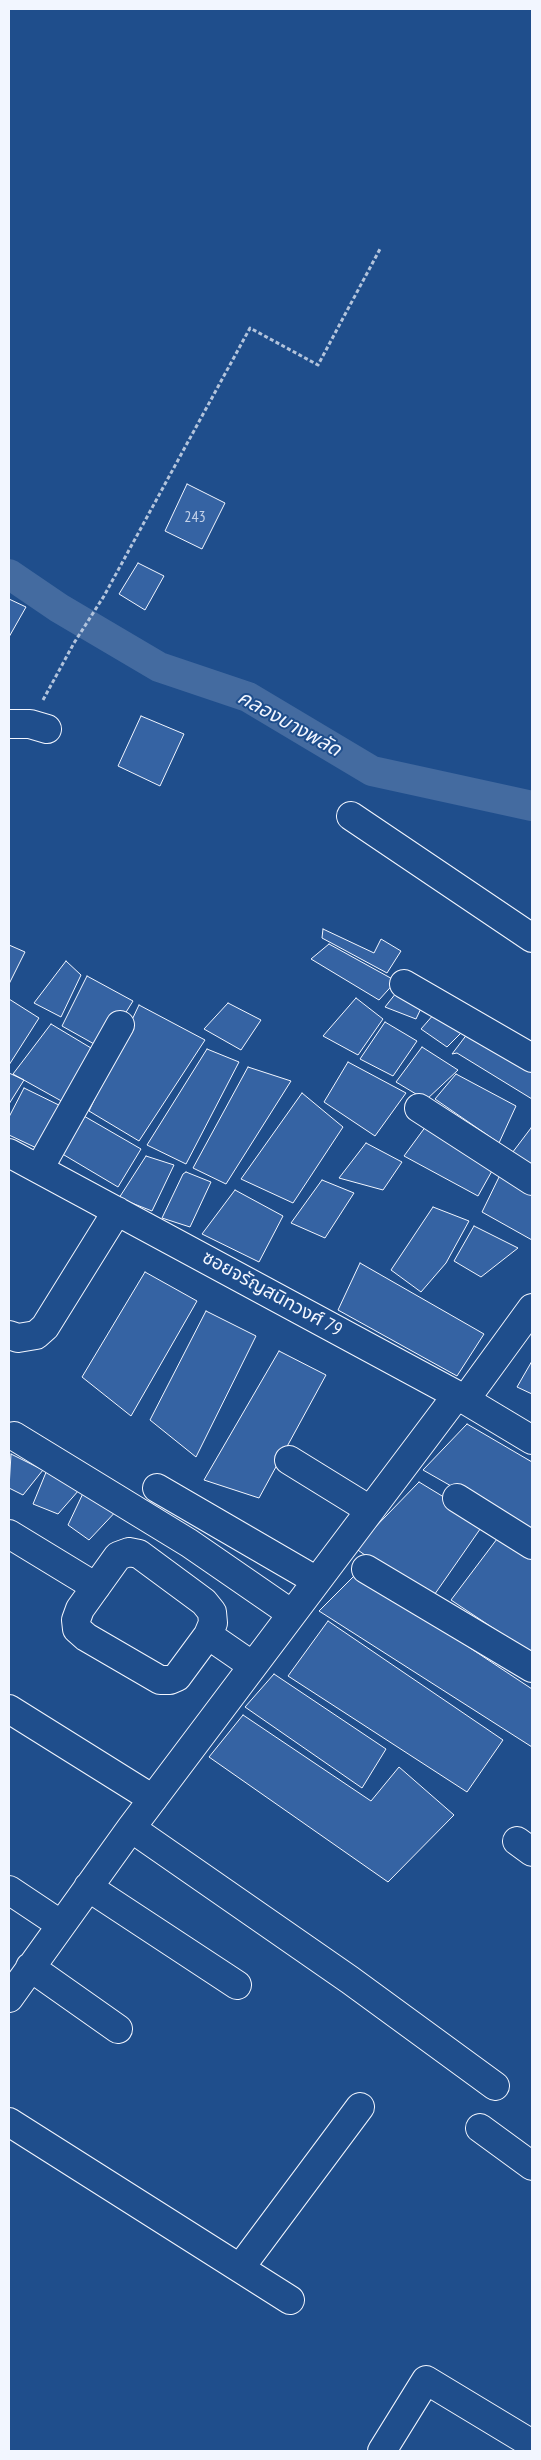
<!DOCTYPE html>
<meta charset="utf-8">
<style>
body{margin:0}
#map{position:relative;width:541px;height:2460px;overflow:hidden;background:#1f4e8c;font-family:"PT Sans Narrow",sans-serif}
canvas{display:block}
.frame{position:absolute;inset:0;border:10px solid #f2f6ff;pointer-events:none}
</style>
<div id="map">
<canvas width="541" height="2460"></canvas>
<div class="frame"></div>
</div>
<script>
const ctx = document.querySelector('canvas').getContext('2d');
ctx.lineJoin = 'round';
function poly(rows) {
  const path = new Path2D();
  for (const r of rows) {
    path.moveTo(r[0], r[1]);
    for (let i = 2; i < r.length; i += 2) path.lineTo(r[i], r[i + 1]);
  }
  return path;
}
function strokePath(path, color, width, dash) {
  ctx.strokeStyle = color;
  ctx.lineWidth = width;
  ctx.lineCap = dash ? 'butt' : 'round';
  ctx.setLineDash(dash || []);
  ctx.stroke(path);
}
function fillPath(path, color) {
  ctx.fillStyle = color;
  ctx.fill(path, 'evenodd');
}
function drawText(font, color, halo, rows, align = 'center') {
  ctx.font = font + ' "PT Sans Narrow","Noto Sans Thai",sans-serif';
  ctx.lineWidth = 4;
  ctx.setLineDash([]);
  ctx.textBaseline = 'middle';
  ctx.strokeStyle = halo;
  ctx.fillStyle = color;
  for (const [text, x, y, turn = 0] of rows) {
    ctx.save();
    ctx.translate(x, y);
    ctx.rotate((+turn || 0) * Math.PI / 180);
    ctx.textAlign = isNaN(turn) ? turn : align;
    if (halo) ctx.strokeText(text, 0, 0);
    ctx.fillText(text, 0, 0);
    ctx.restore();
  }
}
strokePath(poly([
 [9,574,59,608,159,667,248,697,372,771,532,806]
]), '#446ba0', 30);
const building = poly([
 [187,484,225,503,202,549,165,531,187,484],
 [138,563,164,576,145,610,119,594,138,563],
 [9,599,26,607,9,637,9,599],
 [141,716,184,734,160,786,118,766,141,716],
 [323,929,374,953,381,939,401,951,387,973,322,938,323,929],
 [329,944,396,981,379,1000,311,959,329,944],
 [9,945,25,952,9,984,9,945],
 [66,961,81,975,61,1017,34,1003,66,961],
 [87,976,133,1001,103,1049,62,1026,87,976],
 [400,988,425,1000,416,1019,385,1007,400,988],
 [356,998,383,1019,358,1055,323,1036,356,998],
 [9,999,39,1018,9,1065,9,999],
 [228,1003,261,1020,241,1050,204,1029,228,1003],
 [139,1005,205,1040,139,1141,89,1111,139,1005],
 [441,1006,465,1029,447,1047,421,1029,441,1006],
 [385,1022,417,1041,393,1076,360,1059,385,1022],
 [51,1024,96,1051,65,1103,13,1074,51,1024],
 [471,1029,532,1066,532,1099,457,1053,452,1054,471,1029],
 [422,1047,458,1070,426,1100,396,1082,422,1047],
 [207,1049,239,1062,186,1164,147,1145,207,1049],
 [348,1062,406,1093,375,1136,324,1102,348,1062],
 [248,1067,291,1081,226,1184,193,1168,248,1067],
 [9,1073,24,1080,9,1104,9,1073],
 [456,1074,516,1106,499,1143,435,1099,456,1074],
 [24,1088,69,1110,45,1152,9,1135,9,1117,24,1088],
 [302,1093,343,1127,293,1203,241,1179,302,1093],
 [77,1112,141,1149,118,1187,54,1149,77,1112],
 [429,1122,497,1162,478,1196,404,1156,429,1122],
 [531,1128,532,1129,532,1174,506,1161,531,1128],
 [366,1143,402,1162,383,1190,339,1178,366,1143],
 [146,1156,174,1165,152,1211,119,1198,146,1156],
 [186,1172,211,1182,190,1227,162,1218,183,1174,186,1172],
 [501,1173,532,1189,532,1240,482,1212,501,1173],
 [322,1180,354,1193,325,1238,291,1223,322,1180],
 [235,1190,283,1216,259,1262,202,1234,235,1190],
 [433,1207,469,1221,446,1263,421,1292,391,1270,433,1207],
 [474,1226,518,1248,481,1277,454,1261,474,1226],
 [360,1263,484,1334,457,1376,338,1310,360,1263],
 [145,1272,197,1301,131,1416,82,1377,145,1272],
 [206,1311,256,1336,196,1457,150,1420,206,1311],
 [279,1351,326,1375,259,1498,204,1480,279,1351],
 [532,1361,532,1394,517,1387,532,1361],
 [467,1424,532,1462,532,1532,423,1470,467,1424],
 [11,1454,43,1470,23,1495,9,1488,11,1454],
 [47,1470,79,1490,58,1514,33,1504,47,1470],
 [419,1482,485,1522,430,1601,355,1548,419,1482],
 [86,1487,120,1507,89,1540,68,1525,86,1487],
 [500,1535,532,1556,532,1654,451,1600,500,1535],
 [357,1573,532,1689,532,1747,319,1611,357,1573],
 [328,1621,503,1740,467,1792,288,1676,328,1621],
 [274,1674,386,1749,362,1788,245,1707,274,1674],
 [243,1715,371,1801,399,1767,454,1815,388,1882,209,1757,243,1715]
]);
fillPath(building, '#3563a3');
strokePath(building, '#f2f6ff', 1);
const minor = poly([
 [9,724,30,724,47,729],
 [351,816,532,938],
 [404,984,532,1058],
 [419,1108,532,1181],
 [9,1153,457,1395,532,1440],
 [39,1169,120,1025],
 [9,1335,18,1338,36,1335,45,1327,117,1211],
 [465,1400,532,1308],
 [14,1436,189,1543,292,1614],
 [289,1460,370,1510],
 [157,1488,317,1581],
 [457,1498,532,1545],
 [9,1534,96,1587],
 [129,1552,139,1554,204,1602,212,1612,213,1623,208,1635,177,1677,170,1680,160,1680,86,1637,77,1629,76,1620,80,1609,118,1556,129,1552],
 [366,1569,532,1668],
 [208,1635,253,1666],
 [9,1709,153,1799],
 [131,1828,350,1980,495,2086],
 [517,1841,532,1852],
 [88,1887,237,1985],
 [9,1890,60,1924],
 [30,1967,118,2029],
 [9,1998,131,1828,457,1395],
 [9,2122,290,2300],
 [480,2128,532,2166],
 [240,2268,360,2107],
 [382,2451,426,2380,532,2444]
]);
strokePath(minor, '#f2f6ff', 30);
strokePath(poly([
 [43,700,74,643,104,596,250,328,318,365,380,249]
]), '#b3c4dc', 3, [4, 2.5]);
strokePath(minor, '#1f4e8c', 28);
drawText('16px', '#c3d1e8', null, [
 ["243",195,517]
]);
drawText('19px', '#f2f6ff', '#1f4e8c', [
 ["ซอยจรัญสนิทวงศ์ 79",272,1294,29]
]);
drawText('italic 20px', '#f2f6ff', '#1f4e8c', [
 ["คลองบางพลัด",289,724,29]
]);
</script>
